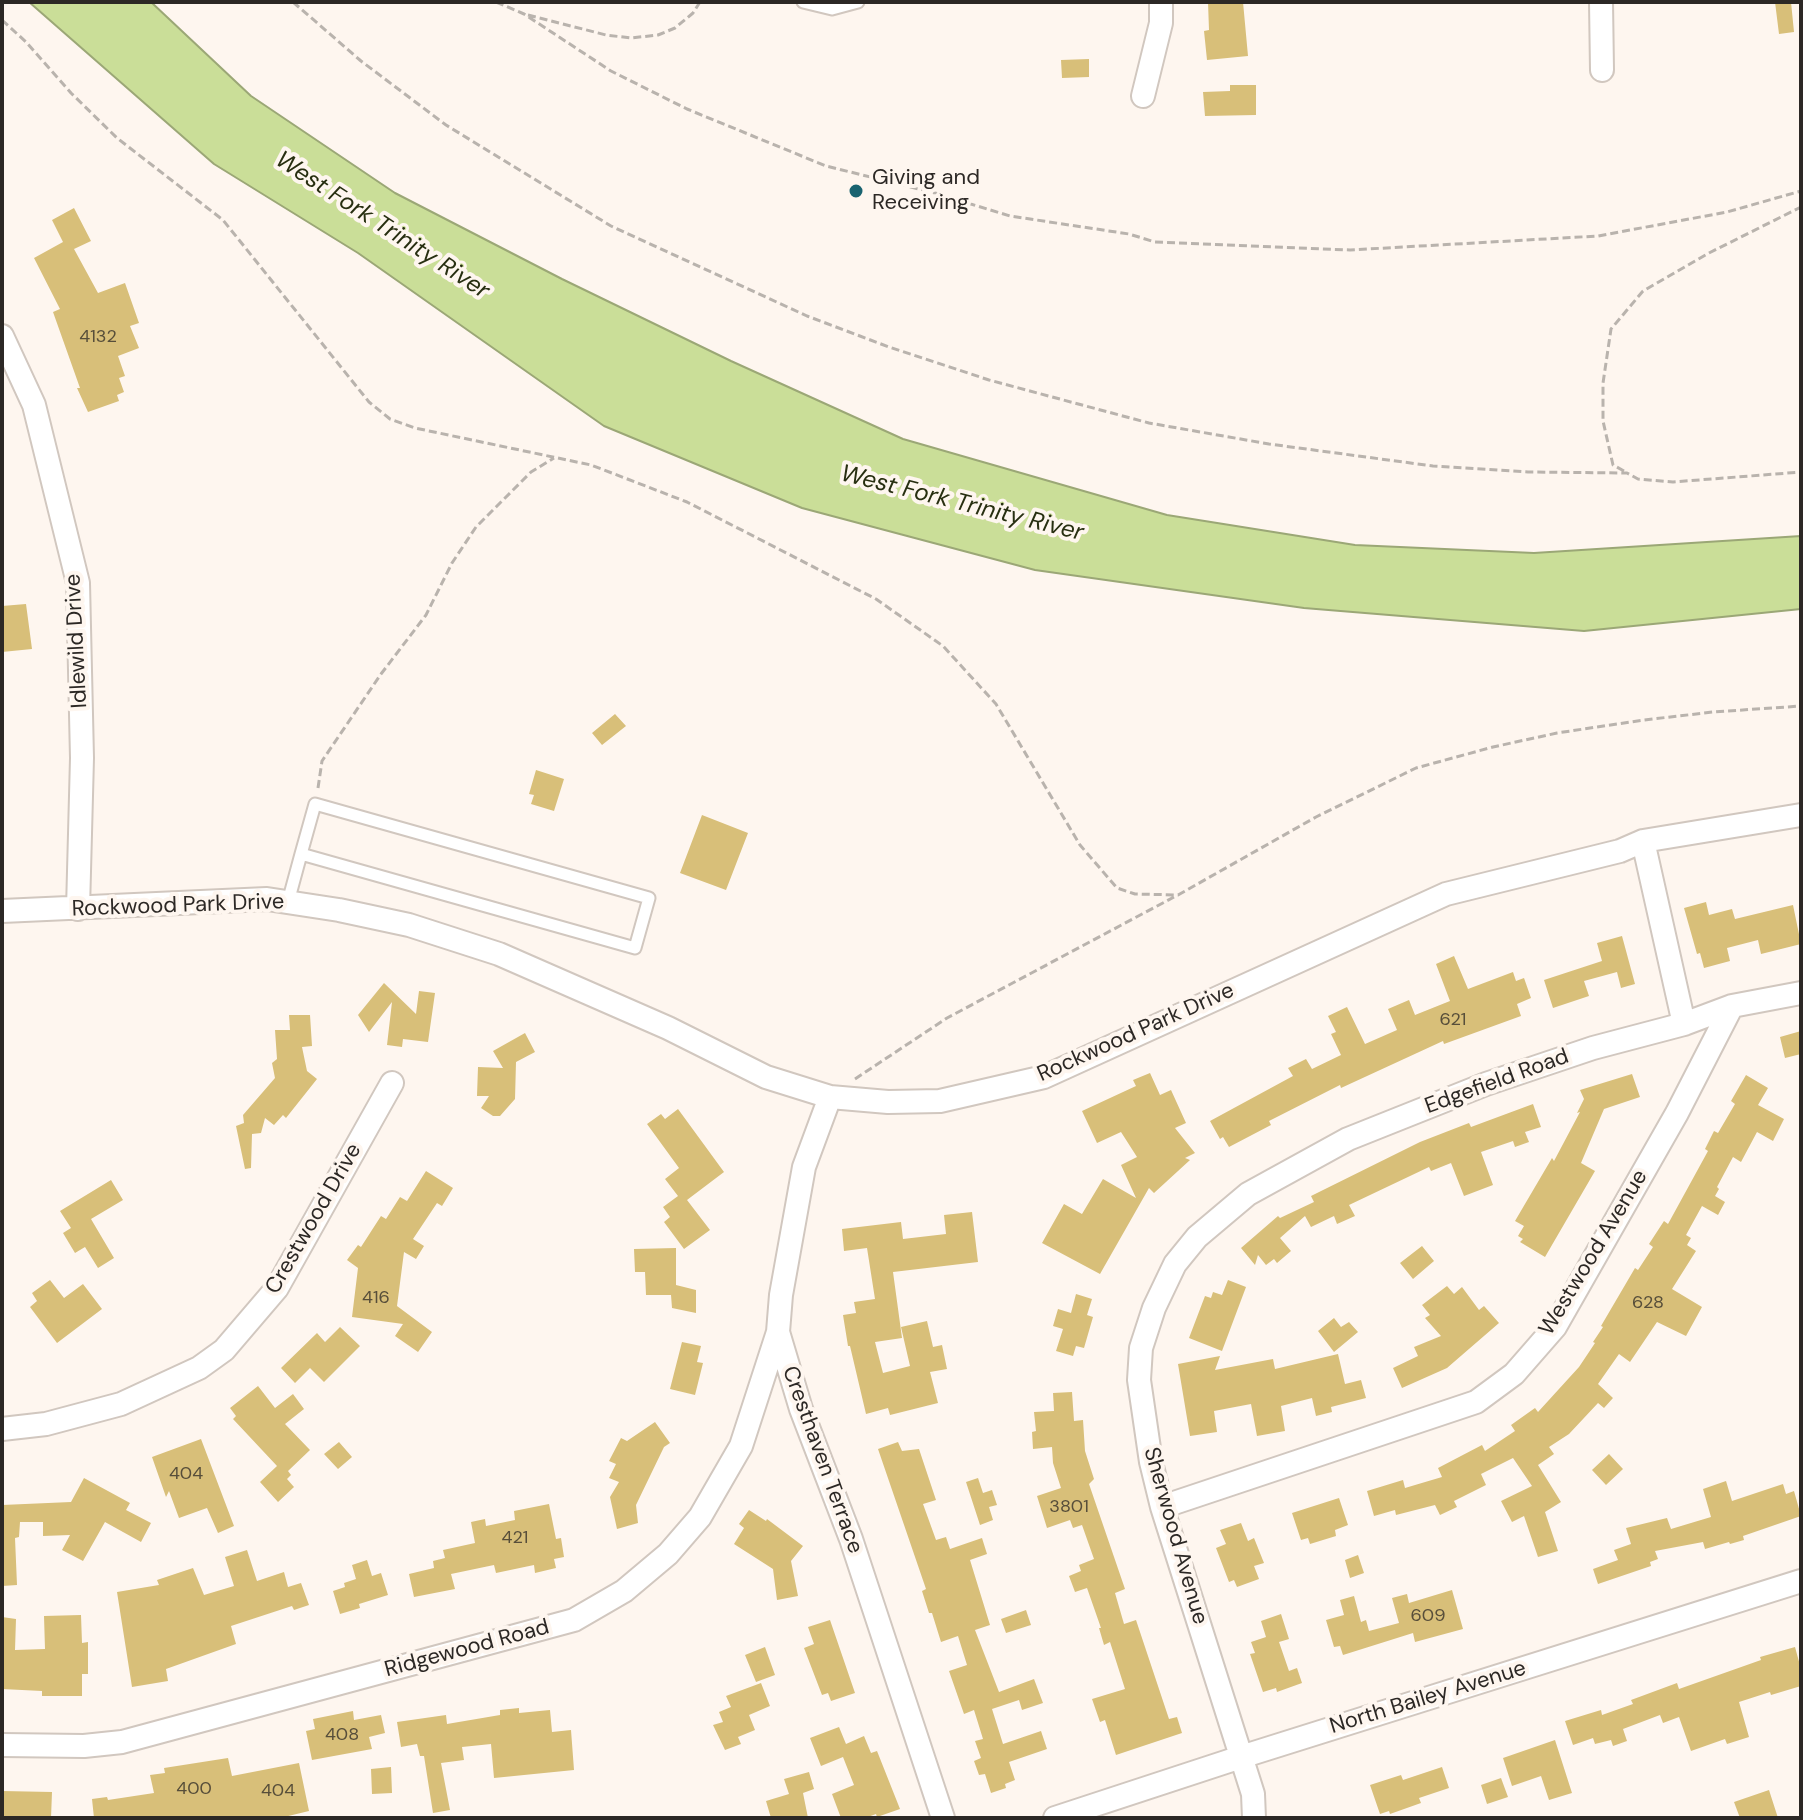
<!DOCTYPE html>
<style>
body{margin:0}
#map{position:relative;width:1803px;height:1820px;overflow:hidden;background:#fef6ef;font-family:"DM Sans",sans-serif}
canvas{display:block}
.frame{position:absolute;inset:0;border:4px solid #2c2825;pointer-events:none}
</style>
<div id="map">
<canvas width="1803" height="1820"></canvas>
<div class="frame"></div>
</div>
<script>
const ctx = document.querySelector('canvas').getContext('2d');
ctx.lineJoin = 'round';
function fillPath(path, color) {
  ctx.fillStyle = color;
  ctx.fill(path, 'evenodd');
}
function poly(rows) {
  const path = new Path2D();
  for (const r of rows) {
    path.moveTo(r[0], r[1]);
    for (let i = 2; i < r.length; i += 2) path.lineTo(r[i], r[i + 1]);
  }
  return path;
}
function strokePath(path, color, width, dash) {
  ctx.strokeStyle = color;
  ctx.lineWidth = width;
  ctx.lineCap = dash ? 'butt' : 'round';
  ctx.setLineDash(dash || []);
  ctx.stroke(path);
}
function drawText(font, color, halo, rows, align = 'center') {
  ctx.font = font + ' "DM Sans",sans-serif';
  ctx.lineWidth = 8;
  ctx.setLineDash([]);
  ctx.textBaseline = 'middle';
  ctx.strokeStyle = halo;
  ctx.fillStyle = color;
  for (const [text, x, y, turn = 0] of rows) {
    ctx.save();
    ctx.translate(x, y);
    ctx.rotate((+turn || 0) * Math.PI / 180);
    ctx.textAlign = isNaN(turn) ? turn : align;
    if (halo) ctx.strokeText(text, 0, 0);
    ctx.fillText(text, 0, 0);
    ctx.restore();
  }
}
const water = poly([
 [29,2,151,2,251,96,395,193,562,279,731,361,903,439,1167,515,1355,545,1534,553,1801,536,1801,609,1584,631,1304,608,1035,570,802,508,604,426,358,253,214,164,29,2]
]);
fillPath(water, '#cade98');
strokePath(water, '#9ba776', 2);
fillPath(poly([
 [1208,2,1243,2,1248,56,1207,60,1204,31,1209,30],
 [1775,2,1791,2,1794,32,1779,34],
 [1089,59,1089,77,1062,78,1061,60],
 [1230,85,1256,85,1256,115,1205,116,1203,92,1230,91],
 [74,208,91,241,74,249,98,293,125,283,139,323,130,326,139,348,118,356,125,376,119,378,124,392,117,395,119,401,88,412,77,388,80,388,53,312,60,309,34,258,63,242,52,220],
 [26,604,32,649,2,652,2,606],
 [615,714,626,726,602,745,592,733],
 [536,770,564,779,554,811,531,804,534,795,529,794],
 [702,815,748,833,726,890,680,873],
 [1706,902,1709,915,1732,909,1735,919,1793,905,1801,944,1761,954,1758,940,1727,948,1730,961,1704,968,1700,953,1697,954,1684,908],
 [1622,936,1635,984,1621,988,1617,972,1584,981,1589,996,1553,1008,1544,980,1602,961,1597,943],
 [1454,956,1468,989,1513,972,1516,981,1524,978,1531,998,1517,1004,1521,1016,1444,1044,1443,1041,1341,1088,1340,1085,1269,1121,1271,1125,1229,1147,1223,1137,1220,1139,1210,1121,1293,1076,1288,1068,1306,1059,1312,1069,1341,1055,1331,1034,1336,1032,1328,1016,1347,1007,1365,1044,1397,1030,1388,1009,1409,1000,1415,1015,1450,1001,1436,964],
 [384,983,416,1014,419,991,435,993,428,1042,403,1039,402,1047,387,1045,392,1002,369,1032,358,1015],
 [289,1015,310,1015,312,1046,302,1047,307,1071,317,1079,286,1118,283,1115,274,1125,265,1118,261,1133,252,1134,251,1168,245,1169,236,1126,244,1123,243,1115,275,1078,272,1063,277,1059,275,1030,290,1030],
 [1801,1031,1801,1054,1785,1058,1780,1037],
 [525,1033,535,1052,516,1062,515,1099,500,1116,493,1116,481,1108,489,1096,477,1096,478,1067,503,1068,493,1051],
 [1150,1073,1160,1095,1171,1090,1186,1123,1175,1128,1195,1153,1185,1158,1190,1160,1154,1193,1149,1188,1100,1274,1042,1243,1064,1204,1082,1214,1103,1179,1136,1198,1121,1165,1137,1157,1121,1132,1097,1143,1082,1111,1136,1086,1133,1080],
 [1632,1074,1640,1097,1604,1109,1581,1163,1595,1171,1545,1257,1520,1242,1523,1239,1518,1236,1524,1226,1515,1221,1552,1158,1554,1161,1580,1112,1577,1113,1584,1099,1580,1090],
 [1746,1075,1768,1088,1758,1105,1784,1119,1773,1141,1757,1132,1741,1162,1733,1157,1717,1187,1719,1189,1715,1196,1725,1202,1718,1215,1702,1206,1686,1235,1691,1238,1687,1245,1696,1251,1672,1289,1702,1307,1686,1336,1657,1322,1630,1362,1619,1354,1598,1384,1613,1398,1604,1408,1598,1403,1569,1434,1549,1447,1554,1454,1538,1465,1561,1502,1545,1512,1558,1551,1538,1557,1524,1516,1512,1522,1501,1501,1532,1486,1513,1458,1481,1474,1486,1485,1454,1501,1457,1507,1440,1515,1435,1505,1396,1515,1395,1510,1374,1516,1367,1491,1403,1480,1405,1488,1442,1477,1438,1468,1482,1445,1485,1451,1515,1431,1511,1425,1535,1408,1538,1412,1579,1367,1595,1343,1593,1342,1603,1327,1601,1326,1635,1268,1638,1270,1653,1247,1649,1244,1664,1221,1668,1224,1708,1151,1705,1149,1714,1131,1718,1133,1735,1104,1731,1101],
 [1533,1104,1541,1127,1525,1132,1529,1142,1515,1147,1513,1141,1481,1152,1493,1185,1464,1196,1451,1163,1431,1171,1429,1167,1349,1205,1355,1216,1337,1224,1334,1216,1311,1227,1305,1216,1280,1238,1291,1251,1277,1263,1274,1259,1266,1265,1258,1255,1255,1265,1241,1248,1278,1216,1280,1218,1314,1202,1311,1196,1420,1142,1469,1123,1471,1127],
 [678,1109,724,1172,687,1200,710,1230,684,1249,664,1222,670,1217,663,1207,678,1196,665,1179,679,1168,647,1124,661,1114,665,1119],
 [426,1171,453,1188,442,1206,437,1203,413,1239,424,1246,416,1259,404,1252,397,1306,432,1332,418,1352,395,1336,403,1324,352,1317,358,1268,347,1260,358,1245,361,1247,381,1216,386,1219,400,1197,407,1201],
 [111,1180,123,1200,91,1219,114,1258,98,1268,85,1247,75,1253,63,1233,71,1228,60,1211],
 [972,1212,978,1262,893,1272,902,1338,875,1342,883,1373,910,1366,901,1327,927,1321,933,1347,942,1345,947,1369,930,1372,938,1403,890,1415,888,1408,866,1414,850,1346,848,1346,843,1315,856,1313,854,1302,875,1299,867,1248,844,1251,842,1229,901,1222,903,1239,946,1234,944,1215],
 [1422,1246,1434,1261,1413,1279,1400,1263],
 [676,1248,676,1285,696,1290,696,1313,672,1308,671,1295,646,1295,645,1272,635,1272,634,1249],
 [50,1280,64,1298,83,1284,102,1309,57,1343,30,1307,37,1301,32,1293],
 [1228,1280,1246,1287,1222,1351,1189,1338,1205,1296,1211,1298,1213,1292,1222,1295],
 [1447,1286,1454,1294,1462,1287,1479,1310,1484,1306,1499,1323,1447,1368,1402,1388,1393,1368,1418,1356,1414,1347,1441,1336,1425,1318,1430,1315,1422,1305],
 [1076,1294,1092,1299,1087,1315,1093,1317,1084,1348,1076,1346,1073,1356,1056,1351,1063,1329,1053,1326,1058,1309,1071,1313],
 [1334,1318,1341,1327,1349,1322,1358,1332,1334,1352,1318,1331],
 [340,1327,360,1346,324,1382,310,1368,295,1383,281,1368,317,1333,325,1342],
 [682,1342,701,1346,697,1362,703,1363,695,1395,670,1389],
 [1338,1354,1345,1384,1361,1380,1366,1398,1331,1407,1332,1412,1316,1416,1312,1398,1281,1406,1285,1431,1257,1436,1251,1404,1214,1411,1217,1432,1190,1436,1178,1364,1220,1356,1215,1370,1273,1359,1275,1369],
 [258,1386,275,1408,293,1394,304,1409,285,1424,310,1450,288,1471,291,1475,287,1479,294,1487,278,1502,260,1482,277,1466,233,1419,236,1416,230,1408],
 [1072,1392,1074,1421,1083,1420,1085,1451,1094,1479,1089,1484,1125,1589,1115,1593,1124,1624,1136,1620,1169,1719,1177,1717,1182,1733,1116,1755,1105,1720,1100,1722,1092,1699,1125,1689,1110,1642,1104,1645,1099,1628,1101,1628,1087,1588,1075,1592,1069,1576,1081,1571,1079,1565,1094,1559,1082,1525,1073,1528,1070,1520,1047,1528,1037,1496,1061,1488,1053,1463,1052,1447,1033,1449,1032,1432,1036,1431,1034,1412,1054,1411,1053,1393],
 [655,1422,670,1443,664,1447,636,1505,638,1523,617,1529,610,1497,619,1482,609,1478,616,1464,609,1461,621,1438,627,1441],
 [201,1439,234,1526,218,1533,207,1508,179,1518,169,1491,166,1497,152,1457],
 [339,1442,352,1457,338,1469,324,1454],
 [898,1442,902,1451,919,1449,936,1500,923,1504,936,1540,946,1537,950,1549,982,1538,987,1554,970,1560,990,1625,975,1630,999,1692,1034,1679,1043,1703,1022,1710,1019,1700,992,1709,1003,1744,1041,1731,1047,1749,1009,1762,1015,1780,1005,1784,1006,1788,991,1793,985,1774,979,1775,974,1761,981,1758,975,1741,983,1739,974,1710,964,1714,949,1671,967,1665,958,1636,941,1642,932,1613,929,1613,922,1591,926,1589,878,1449],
 [1609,1454,1623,1469,1606,1485,1592,1470],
 [84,1478,130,1503,126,1510,151,1523,141,1542,105,1522,83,1561,62,1550,70,1535,43,1536,43,1522,20,1522,19,1537,15,1538,17,1585,2,1586,2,1505,71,1502],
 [978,1478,983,1493,992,1490,997,1505,989,1507,993,1520,980,1525,966,1482],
 [1726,1481,1732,1501,1783,1484,1786,1494,1794,1491,1801,1516,1743,1536,1744,1540,1730,1544,1729,1542,1705,1549,1703,1542,1655,1551,1658,1559,1650,1562,1651,1566,1598,1584,1593,1569,1618,1560,1614,1550,1631,1544,1626,1528,1667,1518,1671,1529,1711,1517,1703,1489],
 [1339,1498,1348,1525,1335,1530,1336,1536,1310,1544,1308,1538,1301,1540,1292,1513],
 [549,1504,556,1539,561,1538,564,1557,554,1559,556,1568,535,1573,534,1565,496,1573,494,1565,451,1574,455,1589,414,1597,409,1574,434,1568,433,1561,445,1558,443,1550,475,1543,471,1522,485,1519,486,1526,515,1520,514,1511],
 [749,1510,766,1521,767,1519,803,1546,791,1561,798,1596,777,1600,773,1569,734,1544,744,1528,739,1524],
 [1241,1523,1248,1541,1254,1538,1264,1563,1254,1566,1259,1579,1237,1587,1234,1580,1229,1582,1216,1548,1226,1544,1220,1530],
 [247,1550,257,1581,284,1572,288,1587,301,1583,309,1605,294,1610,292,1606,231,1626,236,1644,166,1669,168,1681,132,1687,117,1592,159,1585,157,1580,193,1568,204,1595,234,1586,225,1557],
 [1358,1555,1364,1573,1350,1578,1345,1560],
 [367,1560,372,1576,381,1573,388,1595,359,1604,360,1608,340,1614,333,1591,345,1587,344,1583,356,1579,352,1565],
 [1452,1590,1463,1629,1415,1642,1413,1633,1343,1655,1340,1646,1334,1647,1326,1620,1344,1615,1340,1600,1354,1596,1361,1622,1366,1620,1369,1631,1399,1623,1392,1598,1407,1594,1409,1603],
 [1026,1610,1031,1625,1006,1633,1001,1619],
 [1281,1614,1289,1639,1279,1642,1289,1671,1297,1668,1302,1683,1277,1692,1276,1688,1263,1692,1250,1654,1255,1653,1251,1642,1266,1637,1261,1621],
 [81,1615,82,1643,88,1642,88,1674,82,1674,82,1696,42,1696,42,1691,2,1689,2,1617,16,1619,15,1650,45,1649,44,1616],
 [830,1620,855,1693,831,1701,828,1693,822,1695,804,1648,814,1644,808,1627],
 [765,1647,775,1675,756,1682,745,1655],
 [1795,1647,1801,1669,1801,1686,1771,1695,1770,1692,1739,1702,1749,1737,1727,1744,1725,1739,1691,1751,1679,1717,1663,1723,1660,1715,1623,1729,1627,1741,1613,1746,1611,1740,1595,1744,1593,1738,1573,1745,1565,1721,1601,1710,1602,1715,1633,1704,1631,1700,1677,1683,1679,1689,1761,1660,1760,1657],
 [761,1683,770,1706,749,1715,755,1730,738,1737,741,1744,725,1750,713,1725,723,1722,719,1712,731,1707,726,1696],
 [519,1708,519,1713,550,1710,552,1732,571,1730,574,1770,494,1778,491,1744,462,1747,464,1760,441,1763,450,1810,433,1813,424,1756,420,1756,417,1744,401,1747,397,1722,446,1715,447,1724,500,1715,500,1710],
 [353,1711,354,1720,381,1715,385,1733,369,1737,372,1749,312,1760,306,1731,315,1729,313,1719],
 [839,1727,846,1744,864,1736,871,1753,877,1751,900,1809,877,1817,876,1814,865,1818,841,1818,832,1794,854,1785,843,1757,821,1766,810,1738],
 [1555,1740,1572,1793,1549,1800,1541,1776,1512,1786,1503,1758],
 [228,1758,232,1776,299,1763,309,1811,280,1818,94,1818,92,1799,107,1797,108,1800,154,1793,150,1775,165,1773,164,1768],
 [391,1767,392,1793,372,1794,371,1769],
 [1442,1767,1449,1788,1419,1798,1421,1803,1390,1814,1389,1811,1380,1814,1370,1785,1401,1775,1403,1780],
 [809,1772,814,1789,803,1793,808,1818,771,1818,766,1801,789,1794,784,1779],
 [1501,1778,1508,1797,1487,1804,1481,1785],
 [1769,1790,1778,1818,1740,1818,1734,1802],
 [2,1791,52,1792,51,1818,2,1818]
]), '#d8bf79');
const service = poly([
 [803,2,832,9,858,2],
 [288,902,301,854,315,804,649,898,635,948,301,854]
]);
const minor = poly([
 [1601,2,1602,70],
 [1143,96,1161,23,1161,2],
 [2,336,34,405,78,583,82,758,78,909],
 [1643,841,1684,1024],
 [2,911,267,899,339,910,409,925,499,954,668,1028,766,1077,830,1097,888,1102,940,1101,1044,1077,1446,894,1620,851,1643,841,1801,815],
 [830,1097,804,1167,781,1295,778,1332,801,1409,851,1539,943,1818],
 [2,1429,46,1424,121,1404,199,1368,224,1350,277,1288,392,1083],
 [1162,1507,1476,1402,1514,1374,1555,1327,1677,1113,1732,1006],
 [2,1745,84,1746,122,1742,574,1620,624,1591,668,1554,700,1517,741,1446,778,1332],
 [1055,1818,1241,1757,1801,1581],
 [1254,1818,1253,1794,1162,1507,1151,1462,1139,1380,1141,1348,1154,1308,1175,1264,1197,1237,1248,1194,1348,1139,1486,1084,1593,1048,1684,1024,1732,1006,1801,993]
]);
strokePath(service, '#d1c7bf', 15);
strokePath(minor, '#d1c7bf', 26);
strokePath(poly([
 [293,2,361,61,446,125,611,226,807,316,889,347,989,380,1149,423,1269,444,1433,466,1528,472,1627,473,1638,479,1673,482,1801,472],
 [496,2,524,14,611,71,687,109,826,166,935,193,1010,216,1129,234,1155,242,1350,250,1598,236,1727,212,1801,191],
 [528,15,606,35,631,38,658,35,675,28,693,13,700,2],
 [2,20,26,42,71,93,117,138,223,220,369,402,390,419,415,428,591,465,687,502,876,599,943,646,996,704,1080,845,1117,888,1135,894,1178,895,1316,817,1416,768,1493,747,1557,733,1644,720,1713,712,1801,706],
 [1624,471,1613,465,1603,421,1603,383,1611,329,1643,291,1709,253,1801,207],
 [318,788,322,761,381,674,426,615,452,563,476,527,531,472,554,458],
 [855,1079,947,1018,1174,897]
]), '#b9b3ad', 3, [8, 4]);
strokePath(service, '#fff', 11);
strokePath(minor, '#fff', 22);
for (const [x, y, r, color] of [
 [856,191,8,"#196370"]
]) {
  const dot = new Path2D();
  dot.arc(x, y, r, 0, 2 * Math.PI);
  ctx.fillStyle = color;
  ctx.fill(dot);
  strokePath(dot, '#fef6ef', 3);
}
drawText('18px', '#574e3a', null, [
 ["4132",98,337],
 ["621",1453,1020],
 ["416",376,1298],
 ["628",1648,1303],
 ["404",186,1474],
 ["3801",1069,1507],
 ["421",515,1538],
 ["609",1428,1616],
 ["408",342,1735],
 ["400",194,1789],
 ["404",278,1791]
]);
drawText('22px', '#2c2825', '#fef6ef', [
 ["Giving and",872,178],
 ["Receiving",872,203]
], 'left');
drawText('22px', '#2c2825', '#fef6ef', [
 ["Idlewild Drive",77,641,-93],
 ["Rockwood Park Drive",178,906,-2],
 ["Rockwood Park Drive",1136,1033,-24],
 ["Edgefield Road",1497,1082,-20],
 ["Crestwood Drive",314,1219,-60],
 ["Westwood Avenue",1594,1253,-59],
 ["Cresthaven Terrace",822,1460,70],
 ["Sherwood Avenue",1175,1536,74],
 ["Ridgewood Road",467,1649,-15],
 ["North Bailey Avenue",1428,1698,-17]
]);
drawText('italic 24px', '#282f11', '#fef6ef', [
 ["West Fork Trinity River",382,226,33],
 ["West Fork Trinity River",962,504,14]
]);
</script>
